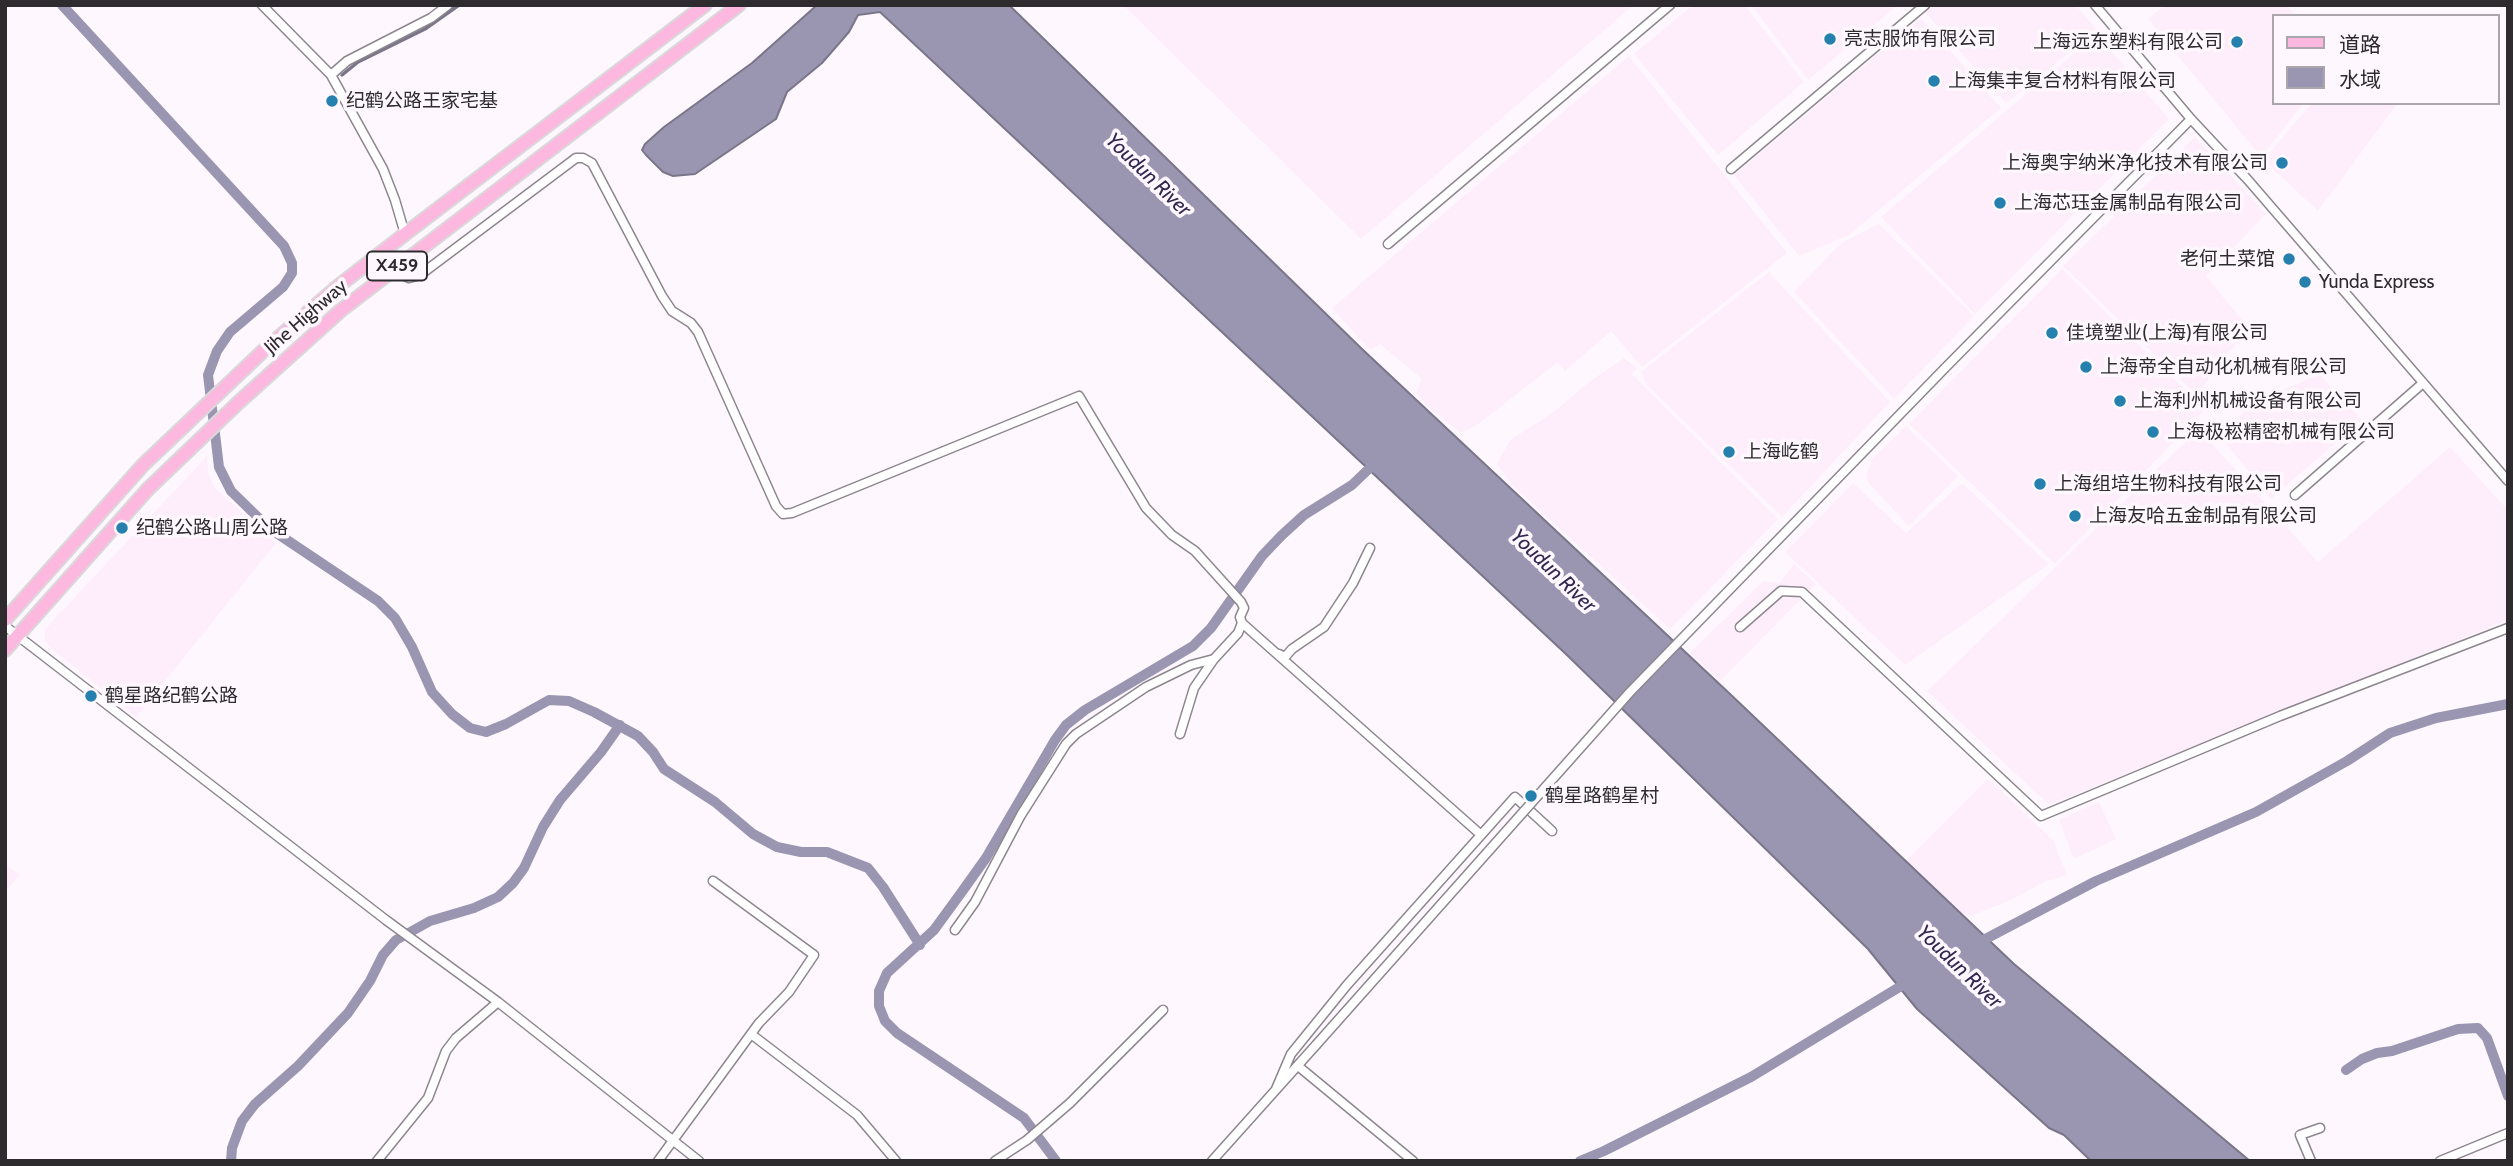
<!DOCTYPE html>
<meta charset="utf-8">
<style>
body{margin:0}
#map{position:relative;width:2513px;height:1166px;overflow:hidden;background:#fef8fe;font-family:Cabin,"Noto Sans SC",sans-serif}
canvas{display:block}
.frame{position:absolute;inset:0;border:7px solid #2e2b2e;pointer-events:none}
.legend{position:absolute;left:2272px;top:14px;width:228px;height:91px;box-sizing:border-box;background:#fef8fe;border:2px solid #aba6ab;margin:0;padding:9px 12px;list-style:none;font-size:21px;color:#2e2b2e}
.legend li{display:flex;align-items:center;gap:14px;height:35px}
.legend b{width:35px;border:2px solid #aba6ab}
</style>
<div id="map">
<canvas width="2513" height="1166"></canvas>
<div class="frame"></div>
<ul class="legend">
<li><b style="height:9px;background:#fdb8df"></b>道路</li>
<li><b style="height:19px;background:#9a96b2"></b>水域</li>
</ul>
</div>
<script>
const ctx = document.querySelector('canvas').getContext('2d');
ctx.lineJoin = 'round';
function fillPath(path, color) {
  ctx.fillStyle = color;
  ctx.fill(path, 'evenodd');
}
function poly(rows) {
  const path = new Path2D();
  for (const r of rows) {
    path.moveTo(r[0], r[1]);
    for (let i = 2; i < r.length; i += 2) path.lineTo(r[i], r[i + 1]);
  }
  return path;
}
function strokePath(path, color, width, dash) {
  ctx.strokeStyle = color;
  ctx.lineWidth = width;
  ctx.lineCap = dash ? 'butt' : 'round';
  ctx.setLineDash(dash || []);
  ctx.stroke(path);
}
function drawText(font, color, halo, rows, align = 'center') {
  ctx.font = font + ' Cabin,"Noto Sans SC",sans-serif';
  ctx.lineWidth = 7;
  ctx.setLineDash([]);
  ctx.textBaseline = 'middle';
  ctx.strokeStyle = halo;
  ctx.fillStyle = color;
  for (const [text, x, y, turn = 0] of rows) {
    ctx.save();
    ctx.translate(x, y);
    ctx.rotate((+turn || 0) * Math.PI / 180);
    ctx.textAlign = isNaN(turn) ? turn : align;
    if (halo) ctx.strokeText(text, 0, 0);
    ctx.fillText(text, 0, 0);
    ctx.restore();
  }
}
fillPath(poly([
 [1123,5,1634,5,1361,239],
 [1693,5,1745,5,1804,82,1718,155,1634,54],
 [1751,5,1898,5,1808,80],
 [1934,5,2076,5,2097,30,2006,103,1925,12],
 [2165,5,2286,5,2296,16,2273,16,2273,103,2304,103,2261,157,2148,19],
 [1921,18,2001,108,1849,235,1799,256,1734,175],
 [2097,34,2169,119,1975,314,1881,217],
 [1629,56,1787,253,1642,367,1611,331,1565,371,1558,362,1477,425,1461,433,1430,409,1416,393,1422,379,1380,344,1370,350,1332,308],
 [2312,103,2397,104,2318,211,2263,160],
 [2195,137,2266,214,2206,276,2249,328,2196,395,2063,266],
 [1879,224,1974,316,1894,399,1794,292,1841,243],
 [2062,269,2205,410,2055,564,1909,424],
 [1769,272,1890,402,1782,517,1646,384,1641,372],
 [1624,358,1637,368,1632,374,1778,519,1670,629,1513,486,1497,464,1510,440,1555,411,1589,382],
 [2319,374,2362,420,2271,499,2219,435,2254,403],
 [1906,426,1958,476,1909,526,1869,484,1866,477,1872,459],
 [2199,429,2318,562,2450,447,2508,510,2508,620,2049,805,1927,691],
 [207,456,208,472,214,487,276,543,136,717,52,649,45,641,45,629],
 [1853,483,1906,533,1962,483,2049,564,1905,665,1785,552],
 [1794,564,1816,584,1720,681,1690,653,1763,581,1779,583],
 [1988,779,2053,840,2067,875,2046,881,2009,901,1970,916,1960,913,1906,861],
 [2099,802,2116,839,2074,859,2059,820],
 [5,864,20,875,5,892]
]), '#feeefc');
const water = poly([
 [817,5,1009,5,1362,349,1729,693,2014,964,2250,1161,2091,1161,2064,1135,2049,1128,1917,1009,1868,949,1568,656,880,12,858,15,849,32,822,63,787,92,776,119,695,174,673,176,663,172,646,155,642,150,645,144,664,127,752,63,817,5]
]);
fillPath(water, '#9a96b2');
strokePath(water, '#7a768a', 2);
strokePath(poly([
 [342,75,358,62,425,29,459,5]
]), '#7a768a', 3.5);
strokePath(poly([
 [62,5,284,246,292,263,292,273,283,287,230,332,217,351,208,375,219,467,231,491,269,528,378,601,395,618,412,647,432,692,452,714,470,728,486,732,506,724,549,700,569,701,594,712,638,736,653,752,664,769,715,802,753,834,777,847,801,852,827,852,868,868,883,887,920,945],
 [1974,945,2096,881,2256,812,2347,761,2390,733,2436,718,2508,704],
 [2346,1070,2362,1059,2377,1053,2392,1051,2458,1029,2478,1028,2487,1038,2508,1096],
 [231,1161,232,1148,242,1121,255,1104,298,1066,348,1013,370,981,383,955,396,940,430,921,474,908,498,897,513,883,524,868,543,827,560,800,601,752,620,725],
 [1056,1161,1024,1118,897,1033,885,1021,879,1006,879,991,887,973,934,930,961,893,986,858,1055,740,1066,725,1085,710,1193,646,1211,628,1262,556,1281,536,1304,515,1352,485,1376,462],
 [1580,1161,1604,1151,1751,1077,1911,980]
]), '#9a96b2', 10);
const minor = poly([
 [262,5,331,75,383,169,395,200,405,234],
 [2095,5,2191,119,2248,180,2508,481],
 [331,75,347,61,431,18,448,5],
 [1731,169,1925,5],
 [1388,244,1670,5],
 [398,265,403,275,409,278,420,275,576,158,583,158,592,163,662,296,672,311,691,323,698,332,776,506,783,514,792,513,1079,396,1146,508,1172,535,1195,551,1241,602,1244,608,1240,617,1242,623,1480,834],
 [1945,368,2191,119],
 [2295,495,2423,383],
 [5,626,386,920,498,1002,699,1161],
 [1740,627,1781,591,1802,592,2041,816,2280,716,2508,628],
 [1279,654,1285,657,1292,649,1324,627,1353,583,1370,548],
 [1180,734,1194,688,1214,659],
 [955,930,975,902,1021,815,1066,744,1076,734,1146,687,1191,665,1214,659,1238,633,1242,623],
 [751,1034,857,1115,896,1161],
 [1298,1066,1413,1161],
 [1276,1089,1291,1054,1347,985,1515,797,1552,831],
 [377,1161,428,1098,446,1051,456,1038,498,1002],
 [658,1161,759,1023,789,992,814,955,713,881],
 [995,1161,1027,1140,1070,1103,1163,1010],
 [1212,1161,1316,1045],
 [2311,1161,2300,1135,2320,1128],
 [2440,1161,2508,1133]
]);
const primary = poly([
 [5,620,143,465,262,352,336,288,405,234,705,5],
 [5,650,148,489,239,402,340,311,739,5]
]);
strokePath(minor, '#8e868e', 11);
strokePath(primary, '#d9d9d9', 16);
strokePath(minor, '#fff', 8);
strokePath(primary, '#fdb8df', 12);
const minorBridge = poly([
 [1316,1045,1630,692,1945,368]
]);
strokePath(minorBridge, '#8e868e', 11, []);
strokePath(minorBridge, '#fff', 8);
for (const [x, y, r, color] of [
 [1830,39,7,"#2680ae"],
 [2237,42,7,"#2680ae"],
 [1934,81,7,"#2680ae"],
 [332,101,7,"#2680ae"],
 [2282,163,7,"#2680ae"],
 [2000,203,7,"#2680ae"],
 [2289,259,7,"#2680ae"],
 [2305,282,7,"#2680ae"],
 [2052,333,7,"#2680ae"],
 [2086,367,7,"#2680ae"],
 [2120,401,7,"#2680ae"],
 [2153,432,7,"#2680ae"],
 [1729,452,7,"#2680ae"],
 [2040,484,7,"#2680ae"],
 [2075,516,7,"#2680ae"],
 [122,528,7,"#2680ae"],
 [91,696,7,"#2680ae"],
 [1531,796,7,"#2680ae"]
]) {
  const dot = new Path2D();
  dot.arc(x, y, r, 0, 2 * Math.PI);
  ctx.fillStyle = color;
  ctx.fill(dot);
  strokePath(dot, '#fef8fe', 2.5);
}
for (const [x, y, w] of [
 [397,266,60]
]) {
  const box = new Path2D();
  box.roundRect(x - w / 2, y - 14.5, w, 29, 5);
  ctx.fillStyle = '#fef8fe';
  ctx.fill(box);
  strokePath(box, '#2e2b2e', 2);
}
drawText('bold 18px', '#2e2b2e', null, [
 ["X459",397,266]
]);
drawText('19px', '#2e2b2e', '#fef8fe', [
 ["亮志服饰有限公司",1844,39],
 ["上海远东塑料有限公司",2223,42,"right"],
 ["上海集丰复合材料有限公司",1948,81],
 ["纪鹤公路王家宅基",346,101],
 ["上海奥宇纳米净化技术有限公司",2268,163,"right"],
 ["上海芯珏金属制品有限公司",2014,203],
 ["老何土菜馆",2275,259,"right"],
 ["Yunda Express",2319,282],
 ["佳境塑业(上海)有限公司",2066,333],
 ["上海帝全自动化机械有限公司",2100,367],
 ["上海利州机械设备有限公司",2134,401],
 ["上海极崧精密机械有限公司",2167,432],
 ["上海屹鹤",1743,452],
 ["上海组培生物科技有限公司",2054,484],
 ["上海友哈五金制品有限公司",2089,516],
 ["纪鹤公路山周公路",136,528],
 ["鹤星路纪鹤公路",105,696],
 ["鹤星路鹤星村",1545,796]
], 'left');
drawText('19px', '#2e2b2e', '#fef8fe', [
 ["Jihe Highway",306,317,-41]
]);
drawText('italic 21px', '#322951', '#fef8fe', [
 ["Youdun River",1148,175,44],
 ["Youdun River",1553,571,44],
 ["Youdun River",1959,967,44]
]);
</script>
